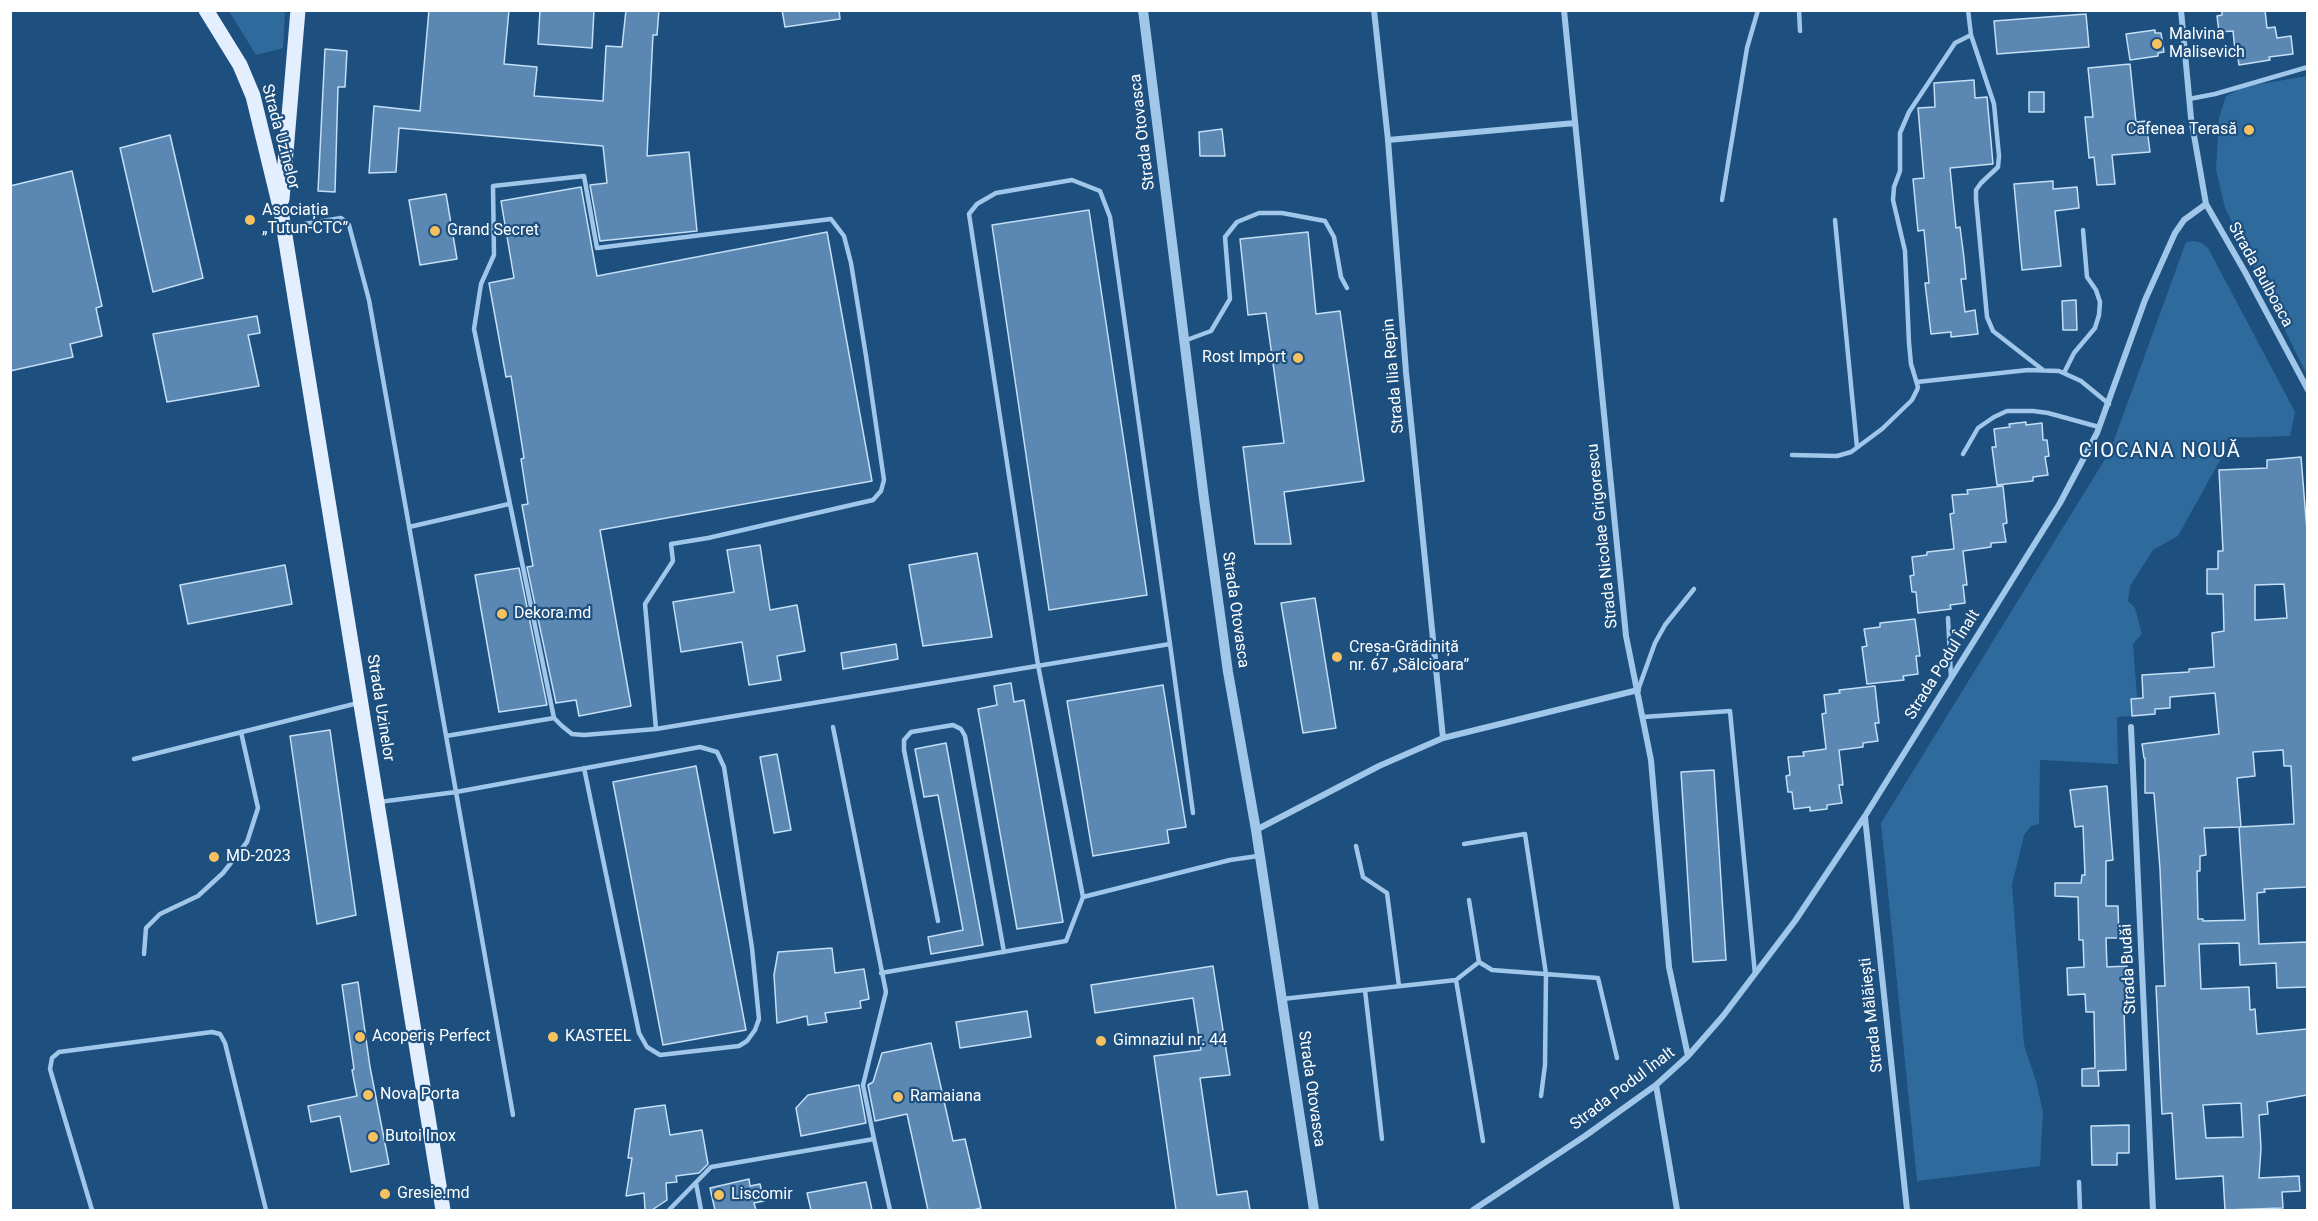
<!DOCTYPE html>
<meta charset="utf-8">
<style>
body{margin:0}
#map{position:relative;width:2318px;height:1221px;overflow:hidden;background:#1d4f7f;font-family:Roboto,sans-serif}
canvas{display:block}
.frame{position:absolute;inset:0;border:12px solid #fff;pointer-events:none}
</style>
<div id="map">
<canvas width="2318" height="1221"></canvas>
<div class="frame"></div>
</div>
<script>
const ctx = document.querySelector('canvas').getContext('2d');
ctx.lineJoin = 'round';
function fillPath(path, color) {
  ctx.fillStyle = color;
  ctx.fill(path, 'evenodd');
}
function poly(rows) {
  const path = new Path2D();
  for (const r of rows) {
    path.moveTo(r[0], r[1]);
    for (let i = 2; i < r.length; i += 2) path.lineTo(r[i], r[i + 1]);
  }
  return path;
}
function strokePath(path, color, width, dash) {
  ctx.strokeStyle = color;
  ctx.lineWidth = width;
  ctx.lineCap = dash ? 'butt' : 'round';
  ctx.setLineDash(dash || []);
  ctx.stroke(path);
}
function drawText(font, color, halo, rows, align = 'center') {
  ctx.font = font + ' Roboto,sans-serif';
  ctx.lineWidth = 4.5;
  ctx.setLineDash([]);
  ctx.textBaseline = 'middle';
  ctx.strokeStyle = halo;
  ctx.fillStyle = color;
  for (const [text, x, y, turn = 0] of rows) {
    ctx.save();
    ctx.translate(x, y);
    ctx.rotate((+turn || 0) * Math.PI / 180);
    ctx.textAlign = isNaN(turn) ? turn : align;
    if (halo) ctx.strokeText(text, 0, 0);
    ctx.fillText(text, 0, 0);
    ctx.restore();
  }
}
fillPath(poly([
 [229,11,285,11,283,48,256,55],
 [2307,76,2307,375,2225,208,2216,169,2219,118,2226,96,2243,87],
 [2194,241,2202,243,2208,248,2295,412,2290,436,2228,438,2223,448,2223,455,2178,536,2153,550,2130,586,2128,601,2135,608,2142,634,2133,644,2137,698,2130,699,2131,716,2117,717,2118,764,2040,760,2039,824,2031,826,2024,835,2012,885,2024,1045,2036,1081,2043,1112,2040,1166,1917,1181,1881,823,2110,451,2186,242]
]), '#2f6a9d');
const building = poly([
 [429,10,509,10,504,64,537,67,534,96,603,101,606,46,622,47,626,10,659,10,657,35,653,35,647,156,689,152,697,231,600,241,590,185,607,183,603,146,399,128,396,172,369,173,374,106,420,111,429,10],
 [540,10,594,10,592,48,538,44,540,10],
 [782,10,839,10,840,19,785,27,782,10],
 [2222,10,2265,10,2267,28,2275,27,2277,38,2291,36,2293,54,2269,57,2270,60,2239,65,2237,50,2235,50,2233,31,2219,32,2217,16,2222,15,2222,10],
 [2086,14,2089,47,1997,54,1994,21,2086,14],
 [2155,30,2155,33,2161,33,2164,52,2158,53,2158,56,2130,60,2126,34,2155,30],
 [325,49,347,51,345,87,338,87,335,192,318,191,325,49],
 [2130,64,2136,122,2146,121,2150,152,2112,155,2115,184,2097,185,2094,157,2089,158,2085,117,2093,117,2088,68,2130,64],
 [1974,80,1975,98,1987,97,1993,164,1950,168,1956,228,1960,227,1964,258,1966,279,1961,279,1965,312,1975,310,1978,334,1951,337,1951,332,1931,334,1925,283,1929,283,1924,230,1918,231,1913,179,1924,178,1918,108,1935,107,1934,83,1974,80],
 [2029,92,2044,92,2044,112,2029,112,2029,92],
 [1222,129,1225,156,1200,156,1199,132,1222,129],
 [170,135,203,278,153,292,120,148,170,135],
 [72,171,102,306,96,308,102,336,70,344,73,357,10,371,10,186,72,171],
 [2053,181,2053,189,2077,187,2079,208,2055,211,2061,266,2022,270,2014,184,2053,181],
 [581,187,597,276,827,232,872,481,600,530,631,706,579,716,576,700,556,703,527,567,533,566,522,505,528,504,521,459,524,458,511,376,506,377,489,283,514,278,501,201,581,187],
 [446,194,457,259,420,265,409,200,446,194],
 [1089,210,1147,595,1049,610,992,225,1089,210],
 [1308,232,1316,314,1340,311,1364,481,1284,492,1291,544,1255,544,1243,447,1284,443,1266,313,1248,315,1240,239,1308,232],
 [2076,300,2077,330,2063,330,2062,301,2076,300],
 [257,316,260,333,248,335,259,386,167,402,153,334,257,316],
 [2026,422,2026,425,2042,423,2043,440,2047,440,2049,456,2045,457,2048,475,2033,477,2033,481,1997,485,1992,447,1996,447,1994,429,2010,427,2009,424,2026,422],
 [2301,457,2307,531,2307,887,2264,889,2265,892,2257,893,2259,944,2307,942,2307,987,2277,988,2276,963,2240,965,2239,943,2199,944,2201,989,2249,987,2250,1010,2255,1009,2257,1034,2307,1029,2307,1095,2267,1102,2268,1114,2259,1115,2261,1148,2259,1178,2299,1176,2300,1191,2282,1192,2283,1208,2225,1210,2223,1176,2176,1179,2172,1113,2162,1114,2156,986,2165,986,2160,869,2154,793,2145,793,2145,758,2144,758,2142,744,2219,734,2215,693,2170,697,2170,708,2155,709,2155,714,2132,716,2131,699,2143,698,2142,675,2189,672,2189,669,2214,667,2212,633,2224,631,2223,594,2207,594,2207,569,2218,569,2218,551,2223,551,2219,470,2267,468,2267,460,2301,457],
 [2284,584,2287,618,2255,620,2255,585,2284,584],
 [2283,750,2284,766,2291,766,2294,824,2239,827,2245,920,2203,921,2203,919,2198,919,2197,871,2200,871,2200,856,2206,855,2204,828,2241,827,2237,778,2255,776,2253,752,2283,750],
 [2241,1103,2243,1137,2206,1138,2203,1105,2241,1103],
 [2003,486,2007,523,2003,524,2006,542,1991,543,1991,547,1963,551,1967,585,1963,585,1965,603,1950,605,1951,609,1918,613,1916,592,1912,592,1910,576,1914,575,1912,557,1927,555,1927,552,1954,549,1950,514,1954,513,1952,495,1968,494,1967,490,2003,486],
 [760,545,770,610,797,605,805,651,777,656,781,680,749,685,742,642,681,652,673,602,734,592,727,550,760,545],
 [977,553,992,637,923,646,909,565,977,553],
 [285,565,292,604,188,624,180,585,285,565],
 [519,568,547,705,499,712,475,575,519,568],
 [1315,598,1336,728,1303,733,1281,603,1315,598],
 [1915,619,1920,656,1916,656,1918,674,1903,676,1904,680,1867,684,1862,647,1867,646,1864,629,1880,627,1880,623,1915,619],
 [896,644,898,659,843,669,841,653,896,644],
 [1011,683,1014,702,1024,700,1063,922,1017,929,978,709,997,705,994,686,1011,683],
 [1163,685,1186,827,1167,830,1169,843,1093,856,1067,701,1163,685],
 [1875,686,1879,723,1875,723,1878,741,1863,743,1863,747,1839,750,1843,785,1839,785,1842,803,1827,805,1827,809,1810,811,1810,807,1794,809,1792,792,1788,792,1786,776,1790,775,1788,757,1804,756,1803,752,1826,749,1822,714,1826,713,1824,695,1840,693,1839,690,1875,686],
 [330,730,356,915,317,924,290,736,330,730],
 [946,743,983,945,931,954,928,937,963,930,938,795,924,797,915,749,946,743],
 [777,754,791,830,774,833,760,757,777,754],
 [696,766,746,1030,663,1045,613,782,696,766],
 [1714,770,1726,960,1693,962,1681,772,1714,770],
 [2107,786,2113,860,2106,861,2106,906,2118,906,2119,938,2106,938,2107,967,2127,966,2128,1011,2124,1011,2126,1070,2098,1071,2099,1086,2082,1086,2082,1069,2095,1068,2094,1012,2086,1012,2085,994,2068,995,2067,968,2084,967,2083,940,2079,940,2078,897,2055,896,2055,883,2081,883,2082,875,2085,875,2083,826,2075,827,2070,790,2107,786],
 [832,948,835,973,864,969,869,999,860,1001,861,1008,825,1013,827,1022,808,1025,807,1016,777,1023,774,975,778,952,832,948],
 [1213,966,1230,1075,1200,1078,1217,1195,1247,1191,1250,1210,1176,1210,1154,1056,1201,1050,1193,998,1095,1013,1091,985,1213,966],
 [358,982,370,1067,389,1164,351,1172,340,1116,311,1122,308,1106,357,1096,352,1070,354,1069,342,985,358,982],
 [1027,1011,1031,1037,960,1048,956,1022,1027,1011],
 [931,1043,953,1141,965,1139,981,1208,973,1210,928,1210,907,1114,875,1121,868,1085,873,1082,882,1053,931,1043],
 [859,1085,866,1123,801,1136,796,1108,808,1095,859,1085],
 [665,1105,670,1135,702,1130,708,1164,699,1173,676,1176,677,1182,666,1183,667,1200,652,1210,645,1210,644,1193,626,1196,632,1158,628,1158,635,1109,665,1105],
 [2129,1125,2129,1153,2117,1153,2117,1165,2092,1165,2091,1126,2129,1125],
 [749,1179,750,1186,760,1184,764,1201,754,1203,756,1210,715,1210,710,1188,749,1179],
 [866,1182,872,1210,811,1210,807,1193,866,1182]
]);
fillPath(building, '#5a88b3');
strokePath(building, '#c4dff6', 1.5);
strokePath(poly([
 [1799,10,1800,31],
 [1968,10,1971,35,1994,104,1999,156,1998,167,1981,183,1976,190,1976,199,1987,317,1993,331,2043,370],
 [2189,99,2215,94,2308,67],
 [1722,200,1747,48,1758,10],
 [1835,220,1857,447],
 [286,227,341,218,349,225,369,300,456,792,379,802],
 [1184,341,1211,331,1230,299,1225,237,1237,222,1259,213,1282,213,1325,221,1334,237,1341,277,1347,288],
 [2064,373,2074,353,2095,328,2099,315,2100,302,2096,290,2087,277,2083,230],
 [1917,382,2028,370,2059,371,2081,381,2109,404],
 [1963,454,1978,428,1994,417,2007,411,2033,411,2048,413,2099,427],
 [1792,455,1837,456,1851,452,1882,429,1912,400,1917,390,1918,387,1911,364,1909,343,1905,251,1893,200,1894,187,1900,171,1900,133,1909,112,1955,43,1971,35],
 [409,527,509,504],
 [1948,618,1951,678],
 [1638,690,1655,643,1665,625,1694,589],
 [1643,717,1730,711,1755,974],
 [833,727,886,992,863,1085,874,1139],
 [656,729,645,604,673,561,671,544,708,538,873,500,881,491,884,480,866,356,851,263,844,236,831,219,597,248,584,176,493,186,494,255,481,284,474,329,554,718,562,726,572,734,584,735,656,729,1170,644,1193,813],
 [446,736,554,718],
 [134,759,358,703],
 [1464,844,1525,834,1546,974,1545,1065,1541,1096],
 [1356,846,1363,877,1387,893,1399,986],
 [1083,897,1230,860,1258,856],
 [938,921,904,750,904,740,911,732,953,725,961,729,965,736,1004,952],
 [144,954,146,928,160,914,198,896,223,873,247,842,258,808,241,732],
 [1479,962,1492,970,1598,978,1617,1058],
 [881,973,1066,941,1083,897,1038,665,969,214,977,204,996,193,1072,180,1100,191,1110,217,1170,644],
 [1456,980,1483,1141],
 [1365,990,1382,1139],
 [1282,999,1456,980,1479,962,1469,900],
 [513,1115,456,792,700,747,717,752,724,767,752,948,759,1019,755,1030,747,1041,739,1046,660,1055,647,1047,639,1033,584,768],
 [2079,1182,2080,1210],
 [696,1183,701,1210],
 [92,1210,50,1069,52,1058,59,1052,212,1032,220,1034,225,1043,266,1210],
 [669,1210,711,1167,874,1139,890,1210]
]), '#a0c6e9', 4.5);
strokePath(poly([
 [1374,10,1388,140,1406,372,1443,738],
 [1564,10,1626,636,1651,760,1669,967,1688,1056],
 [2181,10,2191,118,2206,204,2245,272,2308,390],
 [1388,140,1575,123],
 [2131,727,2153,1210],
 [1865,817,1907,1210],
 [1256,830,1379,766,1443,738,1638,690],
 [1656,1085,1677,1210],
 [1473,1210,1585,1136,1656,1085,1688,1056,1723,1016,1795,921,1865,816,2060,503,2097,433,2145,300,2175,233,2184,220,2206,204]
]), '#a0c6e9', 6);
strokePath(poly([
 [1143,10,1204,499,1228,672,1256,830,1314,1210]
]), '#a0c6e9', 10);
strokePath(poly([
 [206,10,240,65,253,96,281,211,443,1210],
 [282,199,298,10]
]), '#e3effe', 15);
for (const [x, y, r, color] of [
 [2157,44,6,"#f8c15f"],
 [2249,130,6,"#f8c15f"],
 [250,220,6,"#f8c15f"],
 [435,231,6,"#f8c15f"],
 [1298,358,6,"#f8c15f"],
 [502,614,6,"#f8c15f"],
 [1337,657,6,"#f8c15f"],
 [214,857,6,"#f8c15f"],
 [360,1037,6,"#f8c15f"],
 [553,1037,6,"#f8c15f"],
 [1101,1041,6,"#f8c15f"],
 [368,1095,6,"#f8c15f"],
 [898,1097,6,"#f8c15f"],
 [373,1137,6,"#f8c15f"],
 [385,1194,6,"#f8c15f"],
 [719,1195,6,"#f8c15f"]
]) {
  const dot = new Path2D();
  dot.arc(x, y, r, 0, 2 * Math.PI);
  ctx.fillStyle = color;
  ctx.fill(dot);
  strokePath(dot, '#1d4f7f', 2);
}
drawText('16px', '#fff', '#1d4f7f', [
 ["Malvina",2169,35],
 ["Malisevich",2169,53],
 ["Cafenea Terasă",2237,130,"right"],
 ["Asociația",262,211],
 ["„Tutun-CTC”",262,229],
 ["Grand Secret",447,231],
 ["Rost Import",1286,358,"right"],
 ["Dekora.md",514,614],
 ["Creșa-Grădiniță",1349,648],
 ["nr. 67 „Sălcioara”",1349,666],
 ["MD-2023",226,857],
 ["Acoperiș Perfect",372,1037],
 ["KASTEEL",565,1037],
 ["Gimnaziul nr. 44",1113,1041],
 ["Nova Porta",380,1095],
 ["Ramaiana",910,1097],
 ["Butoi Inox",385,1137],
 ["Gresie.md",397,1194],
 ["Liscomir",731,1195]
], 'left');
drawText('16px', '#fff', '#1d4f7f', [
 ["Strada Otovasca",1143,132,-97],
 ["Strada Uzinelor",280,137,75],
 ["Strada Bulboaca",2260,275,61],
 ["Strada Ilia Repin",1394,376,-95],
 ["Strada Nicolae Grigorescu",1603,536,-96],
 ["Strada Otovasca",1235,610,82],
 ["Strada Podul Înalt",1943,665,-58],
 ["Strada Uzinelor",380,708,81],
 ["Strada Budăi",2129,969,-93],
 ["Strada Mălăiești",1872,1015,-96],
 ["Strada Otovasca",1311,1089,82],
 ["Strada Podul Înalt",1623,1089,-37]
]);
ctx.letterSpacing = '1.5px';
drawText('20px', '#fff', '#1d4f7f', [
 ["CIOCANA NOUĂ",2160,452]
]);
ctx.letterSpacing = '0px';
</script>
